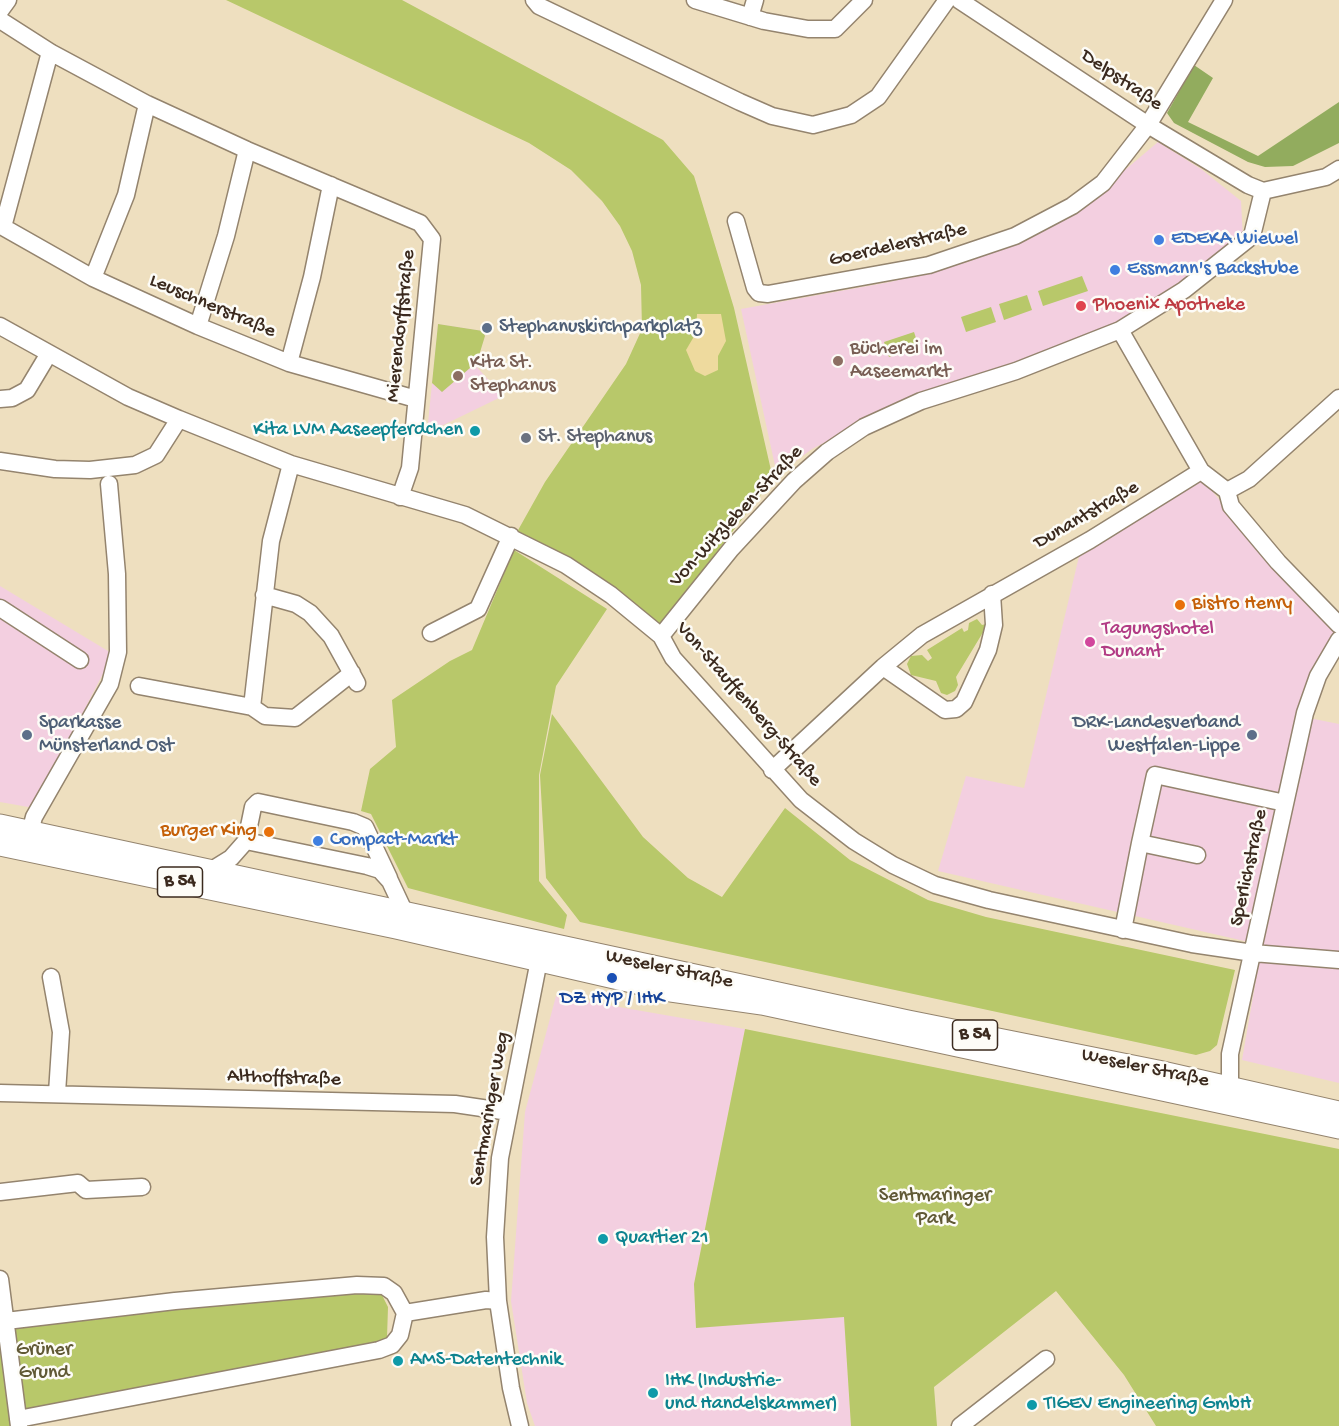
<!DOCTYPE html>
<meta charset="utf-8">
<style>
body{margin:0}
canvas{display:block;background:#eedfbf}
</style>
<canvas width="1339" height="1426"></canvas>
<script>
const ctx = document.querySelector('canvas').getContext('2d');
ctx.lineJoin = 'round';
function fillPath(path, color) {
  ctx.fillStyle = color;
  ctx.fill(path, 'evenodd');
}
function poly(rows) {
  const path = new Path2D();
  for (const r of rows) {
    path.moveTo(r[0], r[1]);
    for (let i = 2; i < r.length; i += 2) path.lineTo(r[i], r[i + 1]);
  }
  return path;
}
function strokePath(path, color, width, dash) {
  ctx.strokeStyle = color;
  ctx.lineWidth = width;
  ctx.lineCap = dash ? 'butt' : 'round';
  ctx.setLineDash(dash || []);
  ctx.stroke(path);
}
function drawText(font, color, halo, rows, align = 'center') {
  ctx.font = font + ' "Gochi Hand",sans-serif';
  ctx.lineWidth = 5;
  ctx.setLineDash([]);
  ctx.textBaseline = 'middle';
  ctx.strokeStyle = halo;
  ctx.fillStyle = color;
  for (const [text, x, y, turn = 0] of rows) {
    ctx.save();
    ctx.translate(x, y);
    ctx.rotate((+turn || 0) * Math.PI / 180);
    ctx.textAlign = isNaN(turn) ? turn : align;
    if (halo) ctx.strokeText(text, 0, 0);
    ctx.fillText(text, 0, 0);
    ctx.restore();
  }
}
fillPath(poly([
 [1158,142,1201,169,1241,201,1243,240,1114,328,1005,368,918,394,812,449,777,475,741,309,890,282,968,262,1035,233,1106,186],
 [438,324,483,331,485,336,475,365,503,396,427,433],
 [1202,479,1274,566,1335,630,1310,676,1299,716,1339,724,1339,1083,1242,1060,1262,945,938,871,966,776,1024,788,1081,548],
 [0,586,113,654,34,808,0,802],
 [556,996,745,1029,694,1284,696,1327,844,1317,851,1426,535,1426,527,1403,511,1301,525,1112]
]), '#f3cfe0');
fillPath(poly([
 [226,0,402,0,663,140,694,176,734,308,773,479,659,627,606,581,568,556,517,532,545,482,626,364,642,329,641,285,632,251,620,226,602,201,571,170,529,143],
 [1082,276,1088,291,1043,306,1038,291],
 [1027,295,1032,310,1004,320,999,304],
 [991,307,996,322,966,332,961,317],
 [438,324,483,331,485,336,477,362,442,392,432,383],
 [914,332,919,347,889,357,884,342],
 [514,550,607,609,556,686,539,775,539,881,567,915,564,929,408,888,371,814,361,811,370,769,396,747,392,700,450,661,472,650],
 [977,619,982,625,986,624,985,629,956,677,958,685,955,691,947,695,941,693,936,681,911,675,907,664,911,656,922,655,928,661,932,658,927,650,962,628,964,632,968,630,969,623],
 [552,714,643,837,688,878,722,897,785,808,850,860,928,900,986,917,1235,970,1217,1045,1210,1051,1196,1055,580,922,546,878,540,775],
 [745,1029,1339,1149,1339,1426,1156,1426,1124,1375,1056,1291,934,1387,937,1426,851,1426,844,1317,696,1328,694,1284],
 [348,1291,381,1293,388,1307,387,1338,362,1347,9,1413,11,1426,0,1426,0,1324]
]), '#b8c86a');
fillPath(poly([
 [1194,65,1213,78,1188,122,1258,156,1339,102,1339,143,1293,166,1265,167,1248,162,1174,123,1167,113]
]), '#92ac5e');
fillPath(poly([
 [697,314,721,314,726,341,718,356,718,370,705,376,695,371,686,350,696,333]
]), '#eeda9e');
const minor = poly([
 [534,0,539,6,740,102,772,116,813,125,851,115,878,97,947,0],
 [695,0,764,21,808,29,835,29,864,0],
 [959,0,1148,125,1248,185,1263,191],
 [0,11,8,0],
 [750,17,755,0],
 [0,20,50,52,147,104,247,150,420,223,432,239,410,468,400,497],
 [50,52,3,227,93,278,198,326,289,363,416,399],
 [736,221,755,288,759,293,768,294,929,265,1015,236,1072,206,1103,183,1148,125,1224,0],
 [93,278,126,195,147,104],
 [0,326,128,397,179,419,291,464,465,515,566,565,611,595,661,636,673,658,801,800,854,841,893,865,935,885,989,900,1192,944,1253,953,1339,960],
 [198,326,226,236,247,150],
 [1120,330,1201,471,1227,491,1231,506,1278,562,1339,625],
 [289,363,312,277,331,185],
 [0,399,12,398,27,390,48,355],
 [0,461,55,469,90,470,135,465,156,455,179,419],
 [1227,491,1249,479,1339,398],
 [264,595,296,604,310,613,331,636,357,683],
 [0,608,80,660],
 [431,633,478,609,511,536],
 [661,636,731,549,794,481,827,452,864,427,921,401,1016,371,1120,330,1184,290,1252,236,1263,191,1326,177,1339,169],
 [883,667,945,710,956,709,964,702,988,650,994,625,992,594],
 [139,686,252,707,271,541,291,464],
 [252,707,265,716,295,718,352,673],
 [772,770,883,667,922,635,1090,540,1201,471],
 [30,832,34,817,110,684,118,652,117,574,109,484],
 [246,841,253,807,258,802,353,822,365,827,389,878],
 [1197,855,1140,843,1155,775,1285,803],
 [210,871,231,858,246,841,367,866,380,870,390,881,405,913],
 [1123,930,1140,843],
 [51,977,61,1032,57,1093],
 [0,1093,455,1104,509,1112],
 [1226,1099,1230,1087,1230,1054,1305,713,1318,676,1339,640],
 [0,1192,78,1183,86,1190,142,1187],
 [0,1279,19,1426],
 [405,1313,486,1300,498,1301],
 [6,1321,175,1301,357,1285,384,1286,394,1293,405,1313,400,1335,392,1345,379,1350,18,1419],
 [520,1426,511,1388,498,1301,495,1237,500,1158,541,950],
 [960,1426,1046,1359]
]);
const major = poly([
 [0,825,908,1021,1158,1071,1339,1112],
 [0,845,396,928,671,991,762,1004,1339,1128]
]);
strokePath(minor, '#94846e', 19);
strokePath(major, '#94846e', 23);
strokePath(minor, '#fff', 16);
strokePath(major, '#fff', 21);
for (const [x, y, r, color] of [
 [1159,240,6,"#3f7fe0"],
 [1115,270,6,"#3f7fe0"],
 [1081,306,6,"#e0444e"],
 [487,328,6,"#5c6f8a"],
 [838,361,6,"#8d6e63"],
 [458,376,6,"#8d6e63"],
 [475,431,6,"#0f9aa8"],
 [526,438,6,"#6b7280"],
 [1180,605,6,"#e8710a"],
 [1090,642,6,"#d1479c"],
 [27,735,6,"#5c6f8a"],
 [1252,735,6,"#5c6f8a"],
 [269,832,6,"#e8710a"],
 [318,841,6,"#3f7fe0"],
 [612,978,6,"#1a4fb4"],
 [603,1239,6,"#0f9aa8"],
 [398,1361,6,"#0f9aa8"],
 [653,1393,6,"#0f9aa8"],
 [1032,1405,6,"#0f9aa8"]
]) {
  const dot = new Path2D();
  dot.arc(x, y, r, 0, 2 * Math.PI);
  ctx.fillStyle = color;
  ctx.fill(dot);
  strokePath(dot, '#fdfcf7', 2);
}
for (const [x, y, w] of [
 [180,882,45],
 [975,1035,45]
]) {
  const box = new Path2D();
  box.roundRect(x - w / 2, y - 15, w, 30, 4.5);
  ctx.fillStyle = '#fdfcf7';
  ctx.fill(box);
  strokePath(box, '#3b2a1e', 1.5);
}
drawText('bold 18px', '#3b2a1e', null, [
 ["B 54",180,882],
 ["B 54",975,1035]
]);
drawText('20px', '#3b2a1e', '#fdfcf7', [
 ["Delpstraße",1121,81,34],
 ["Goerdelerstraße",898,246,-13],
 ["Leuschnerstraße",212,307,23],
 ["Mierendorffstraße",402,326,-84],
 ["Dunantstraße",1087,516,-30],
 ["Von-Witzleben-Straße",737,517,-47],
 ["Von-Stauffenberg-Straße",748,705,49],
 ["Sperlichstraße",1250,868,-78],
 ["Weseler Straße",669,970,12],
 ["Weseler Straße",1145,1069,12],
 ["Althoffstraße",284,1079,2],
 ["Sentmaringer Weg",491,1109,-80]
]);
drawText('20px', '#366cbe', '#fdfcf7', [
 ["EDEKA Wiewel",1171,240],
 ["Essmann's Backstube",1127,270],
 ["Compact-Markt",330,841]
], 'left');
drawText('20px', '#be3a42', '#fdfcf7', [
 ["Phoenix Apotheke",1093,306]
], 'left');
drawText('20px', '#4e5e75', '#fdfcf7', [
 ["Stephanuskirchparkplatz",499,328],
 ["Sparkasse",39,724],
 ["Münsterland Ost",39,747],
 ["DRK-Landesverband",1240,724,"right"],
 ["Westfalen-Lippe",1240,747,"right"]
], 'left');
drawText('20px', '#785e54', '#fdfcf7', [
 ["Bücherei im",850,350],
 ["Aaseemarkt",850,373],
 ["Kita St.",470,364],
 ["Stephanus",470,387]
], 'left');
drawText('20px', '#0d838f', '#fdfcf7', [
 ["Kita LVM Aaseepferdchen",463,431,"right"],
 ["Quartier 21",615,1239],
 ["AMS-Datentechnik",410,1361],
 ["IHK (Industrie-",665,1382],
 ["und Handelskammer)",665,1405],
 ["TIGEV Engineering GmbH",1044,1405]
], 'left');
drawText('20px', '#5b616d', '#fdfcf7', [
 ["St. Stephanus",538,438]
], 'left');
drawText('20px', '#c56008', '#fdfcf7', [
 ["Bistro Henry",1192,605],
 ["Burger King",257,832,"right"]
], 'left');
drawText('20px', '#b23c85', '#fdfcf7', [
 ["Tagungshotel",1102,630],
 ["Dunant",1102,653]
], 'left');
drawText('20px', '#164399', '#fdfcf7', [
 ["DZ HYP / IHK",612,1000]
]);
drawText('20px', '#605935', '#fdfcf7', [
 ["Sentmaringer",935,1197],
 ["Park",935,1220],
 ["Grüner",44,1351],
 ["Grund",44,1374]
]);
</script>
